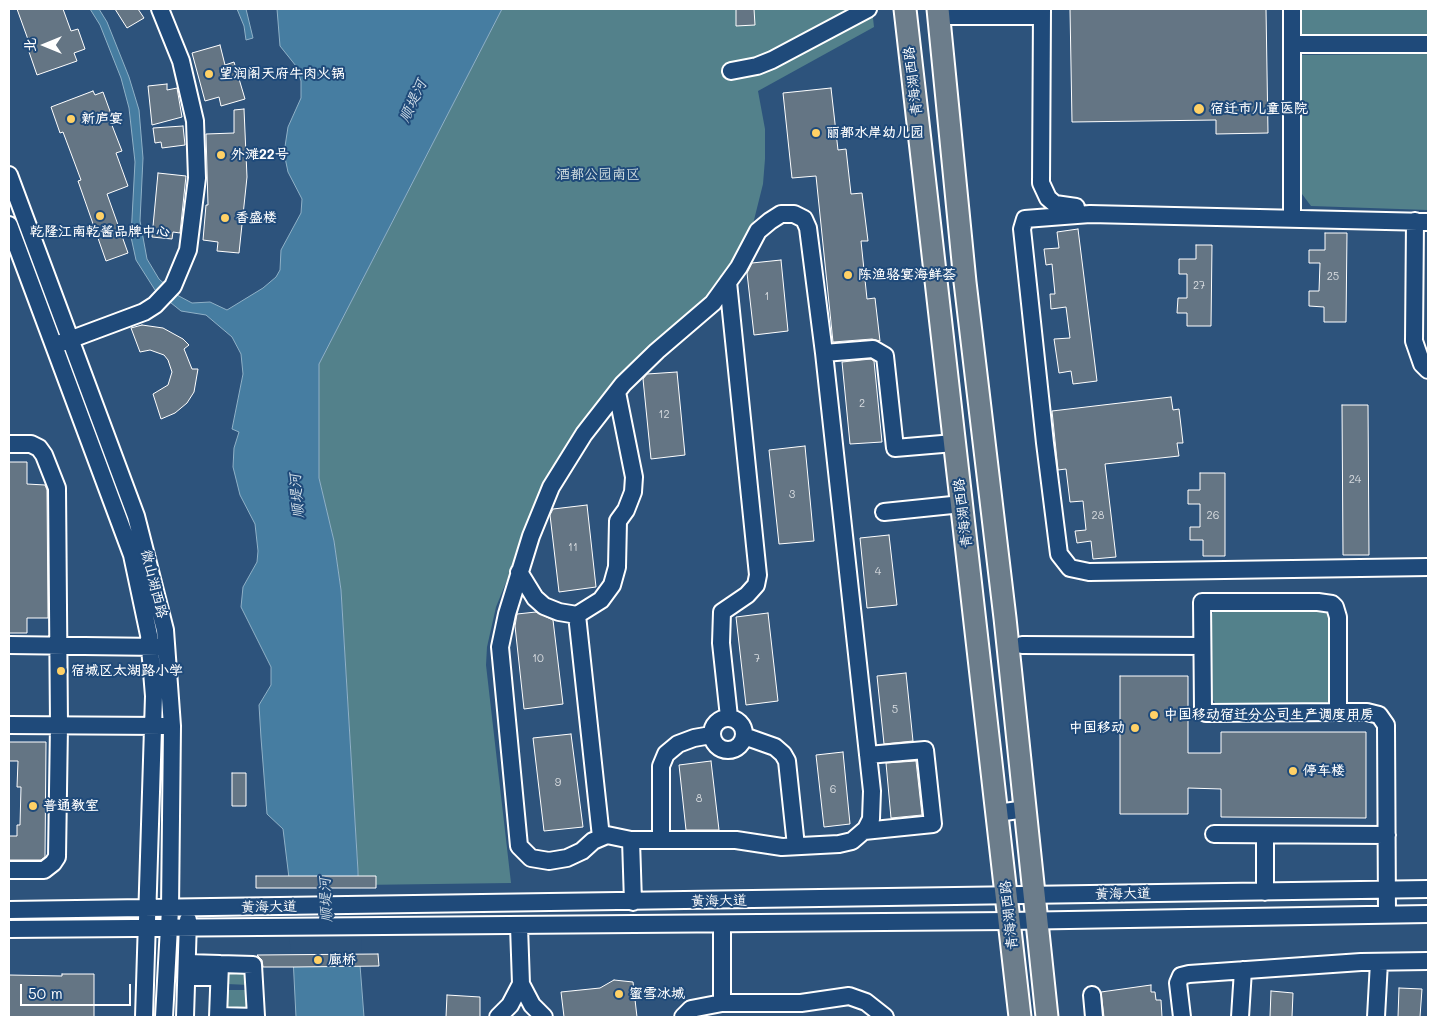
<!DOCTYPE html>
<meta charset="utf-8">
<style>
body{margin:0}
#map{position:relative;width:1437px;height:1026px;overflow:hidden;background:#2d537c;font-family:Mali,"LXGW WenKai TC",sans-serif}
canvas{display:block}
.frame{position:absolute;inset:0;border:10px solid #fff;pointer-events:none}
.north{position:absolute;left:20px;top:20px;width:50px;height:50px;-webkit-text-stroke:4px #1f4a7a;paint-order:stroke;rotate:270deg;font-size:14px;font-weight:700;line-height:20px;text-align:center;color:#fff}
.north::after{content:'';display:block;margin:auto;width:18px;height:22px;background:#fff;clip-path:polygon(50% 0,100% 100%,50% 72%,0 100%)}
.scale{position:absolute;left:20px;top:984px;width:111px;height:22px;box-sizing:border-box;border:2px solid #fff;border-top:0;padding-left:6px;font-size:15px;line-height:18px;white-space:nowrap;color:#fff;-webkit-text-stroke:4px #1f4a7a;paint-order:stroke}
</style>
<div id="map">
<canvas width="1437" height="1026"></canvas>
<div class="frame"></div>
<div class="north">北</div>
<div class="scale">50 m</div>
</div>
<script>
const ctx = document.querySelector('canvas').getContext('2d');
ctx.lineJoin = 'round';
function fillPath(path, color) {
  ctx.fillStyle = color;
  ctx.fill(path, 'evenodd');
}
function poly(rows) {
  const path = new Path2D();
  for (const r of rows) {
    if (r.length === 3) {
      path.moveTo(r[0] + r[2], r[1]);
      path.arc(r[0], r[1], r[2], 0, 2 * Math.PI);
      continue;
    }
    path.moveTo(r[0], r[1]);
    for (let i = 2; i < r.length; i += 2) path.lineTo(r[i], r[i + 1]);
  }
  return path;
}
function strokePath(path, color, width, dash) {
  ctx.strokeStyle = color;
  ctx.lineWidth = width;
  ctx.lineCap = dash ? 'butt' : 'round';
  ctx.setLineDash(dash || []);
  ctx.stroke(path);
}
function drawText(font, color, halo, rows, align = 'center') {
  ctx.font = font + ' Mali,"LXGW WenKai TC",sans-serif';
  ctx.lineWidth = 4;
  ctx.setLineDash([]);
  ctx.textBaseline = 'middle';
  ctx.strokeStyle = halo;
  ctx.fillStyle = color;
  for (const [text, x, y, turn = 0] of rows) {
    ctx.save();
    ctx.translate(x, y);
    ctx.rotate((+turn || 0) * Math.PI / 180);
    ctx.textAlign = isNaN(turn) ? turn : align;
    if (halo) ctx.strokeText(text, 0, 0);
    ctx.fillText(text, 0, 0);
    ctx.restore();
  }
}
fillPath(poly([
 [502,9,872,9,874,27,758,91,765,129,765,159,763,184,751,232,710,299,626,373,542,494,496,607,487,647,486,665,511,883,359,885,341,590,334,541,319,478,319,364],
 [1302,9,1428,9,1428,38,1302,38],
 [1428,54,1428,210,1311,206,1302,194,1302,55],
 [1216,609,1324,610,1330,617,1331,623,1331,696,1328,702,1324,704,1219,705,1215,703,1209,694,1209,617],
 [227,970,249,970,249,985,227,984],
 [227,990,249,990,250,1010,226,1010]
]), '#53818b');
const water = poly([
 [90,9,99,9,107,22,129,77,139,110,143,158,140,221,147,259,159,279,177,295,192,303,210,302,227,310,263,288,276,277,280,270,281,250,301,213,302,199,288,172,284,153,288,127,301,98,301,81,296,66,280,46,277,9,502,9,319,364,319,478,334,541,341,590,358,871,360,965,364,1017,296,1017,289,878,283,829,267,814,261,738,259,705,271,685,271,667,241,607,243,587,257,562,258,551,255,524,240,495,233,467,234,448,239,432,232,429,243,374,241,354,232,337,206,315,181,311,155,290,136,260,131,237,135,162,129,108,121,78,100,25,90,9],
 [237,9,246,9,253,38,246,40,244,26,237,9]
]);
fillPath(water, '#467da1');
strokePath(water, '#90b1c7', 1);
fillPath(poly([
 [287,876,361,876,362,966,291,967]
]), '#2d537c');
const building = poly([
 [17,9,63,9,71,31,78,29,85,49,74,53,77,61,37,75,27,46,30,45,17,9],
 [115,9,138,9,144,18,127,28,115,9],
 [736,9,754,9,755,25,736,26,736,9],
 [1070,9,1266,9,1268,133,1216,134,1216,120,1072,122,1070,9],
 [220,45,225,65,234,62,245,99,221,106,219,97,205,101,192,53,220,45],
 [167,84,167,90,177,88,182,117,152,125,148,86,167,84],
 [831,88,838,150,846,149,851,194,862,193,868,241,861,241,867,299,875,298,880,341,872,339,833,342,816,176,792,178,783,93,831,88],
 [93,91,95,95,103,92,111,114,108,115,122,151,116,153,128,186,107,194,128,253,106,261,78,181,81,180,63,132,60,133,51,107,93,91],
 [244,109,247,177,239,253,217,251,218,242,203,240,206,205,208,205,206,134,234,133,234,110,244,109],
 [183,126,185,145,162,148,161,142,155,143,153,128,183,126],
 [158,173,186,176,180,233,173,232,172,239,152,237,158,173],
 [1078,229,1097,381,1073,384,1071,371,1059,373,1054,339,1070,338,1066,307,1051,309,1050,294,1055,294,1052,264,1046,265,1044,249,1059,248,1057,232,1078,229],
 [1325,233,1347,233,1346,322,1324,322,1324,307,1309,306,1309,291,1319,291,1320,263,1309,263,1309,250,1325,250,1325,233],
 [1196,245,1212,245,1211,326,1187,326,1187,313,1177,313,1178,298,1187,298,1187,274,1179,274,1179,259,1196,259,1196,245],
 [781,260,788,331,754,335,747,273,752,263,781,260],
 [142,325,163,328,183,339,189,345,184,349,192,369,198,369,194,392,187,403,175,413,161,419,153,394,168,385,172,372,168,360,164,355,150,350,140,352,131,328,142,325],
 [871,359,874,361,882,442,850,444,842,362,871,359],
 [677,372,685,455,651,459,643,379,647,374,677,372],
 [1171,397,1173,410,1179,409,1183,443,1177,443,1179,456,1105,464,1116,557,1093,559,1091,541,1077,543,1075,531,1086,530,1083,501,1070,502,1066,469,1058,470,1052,411,1171,397],
 [1342,405,1368,405,1369,555,1343,555,1342,405],
 [805,446,814,541,779,544,769,450,805,446],
 [9,462,27,462,27,484,45,485,47,490,48,618,27,618,27,633,9,633,9,462],
 [1200,473,1225,473,1225,556,1203,556,1203,540,1190,540,1190,527,1200,527,1200,504,1188,504,1188,490,1200,490,1200,473],
 [587,505,596,587,559,592,550,515,553,509,587,505],
 [889,535,897,605,867,608,860,538,889,535],
 [536,612,553,620,563,704,524,709,515,626,517,614,536,612],
 [768,613,778,701,746,705,736,617,768,613],
 [906,673,913,741,884,744,877,676,906,673],
 [1120,676,1188,676,1188,753,1221,753,1221,732,1366,732,1366,818,1221,817,1221,789,1188,788,1188,814,1120,814,1120,676],
 [571,734,583,827,544,831,533,738,571,734],
 [9,742,46,742,45,857,41,860,9,860,9,836,17,836,17,825,20,825,21,787,17,787,18,761,9,761,9,742],
 [843,752,850,824,824,827,816,755,843,752],
 [711,761,719,830,686,830,679,765,711,761],
 [916,761,922,815,891,818,886,763,916,761],
 [232,773,246,773,246,806,232,806,232,773],
 [256,876,376,876,376,888,256,888,256,876],
 [378,954,379,966,294,967,263,967,262,960,257,955,378,954],
 [62,974,94,974,94,1017,9,1017,9,975,62,976,62,974],
 [614,980,633,982,637,1017,564,1017,561,992,600,988,614,980],
 [1151,985,1151,992,1155,992,1156,1000,1161,1000,1162,1017,1104,1017,1101,992,1151,985],
 [1399,988,1422,989,1420,1017,1398,1017,1399,988],
 [1271,991,1293,993,1292,1017,1270,1017,1271,991],
 [447,995,480,997,480,1017,446,1017,447,995]
]);
fillPath(building, '#647584');
strokePath(building, '#fff', 1);
const minor = poly([
 [1042,9,1041,183,1048,198,1055,204,1076,207],
 [939,16,1042,16],
 [1292,44,1428,44],
 [731,71,757,66,772,60,868,9],
 [9,175,136,516,165,630,172,726,170,909,164,1017],
 [1292,213,1292,9],
 [1415,221,1414,341,1422,364,1428,370],
 [1428,222,1090,214,1025,219,1022,229,1045,443,1059,554,1070,568,1089,572,1428,567],
 [9,225,132,555,149,635,154,696,144,1017],
 [728,282,758,575,756,585,747,595,722,612,721,643,729,717],
 [61,343,144,312,155,305,173,286,188,250,197,178,195,121,181,61,160,9],
 [824,353,872,791,871,819,866,829,852,841,839,844,782,847,736,840,631,840,607,835,593,841,582,851,567,858,549,861,531,858,519,846,500,647,507,614,531,536,551,487,584,434,623,384,657,351,713,303,739,267,758,231,770,221,781,214,794,214,804,219,808,228,824,353,873,349,885,356,895,448,954,443],
 [9,444,31,444,39,448,44,455,57,488,59,725,57,857,53,863,44,870,9,870],
 [884,512,962,504],
 [519,572,535,598,544,606,559,612,577,615],
 [9,645,159,647],
 [1022,645,1202,646],
 [1338,712,1338,617,1335,607,1332,604,1318,602,1202,602,1203,709,1206,713,1338,712,1367,712,1379,715,1386,725,1387,914],
 [728,734,16],
 [9,725,164,726],
 [744,736,775,747,783,754,787,761,796,846],
 [997,813,1026,809],
 [864,831,933,824,925,750,868,755],
 [1214,834,1387,835],
 [1265,835,1265,892],
 [601,837,577,615,601,600,612,585,617,567,618,521,626,510,633,492,634,477,617,392],
 [631,840,633,902],
 [661,840,661,766,666,754,678,744,694,738,711,735],
 [9,910,1428,889],
 [9,929,1009,921,1428,914],
 [187,963,253,965,256,1016],
 [187,977,219,977],
 [521,984,532,1005,544,1017],
 [1092,995,1094,1017],
 [722,1003,801,1003,849,996,866,1002,885,1017],
 [218,1016,256,1017],
 [185,1017,188,920],
 [218,1017,220,964],
 [498,1017,510,1005,521,984,519,926],
 [683,1017,691,1009,722,1003,722,924],
 [1182,1017,1178,983,1181,976,1189,974,1361,962,1428,961],
 [1240,1017,1243,970],
 [1376,1017,1379,962]
]);
const major = poly([
 [905,9,1020,1017],
 [938,9,965,282,1005,618,1047,1017]
]);
strokePath(minor, '#fff', 20);
strokePath(major, '#fff', 25);
strokePath(minor, '#1f4a7a', 16);
strokePath(major, '#6c7d8b', 21);
for (const [x, y, r, color] of [
 [209,74,5,"#ffd166"],
 [1199,109,6,"#ffd166"],
 [71,119,5,"#ffd166"],
 [816,133,5,"#ffd166"],
 [221,155,5,"#ffd166"],
 [100,216,5,"#ffd166"],
 [225,218,5,"#ffd166"],
 [848,275,5,"#ffd166"],
 [61,671,5,"#ffd166"],
 [1154,715,5,"#ffd166"],
 [1135,728,5,"#ffd166"],
 [1293,771,5,"#ffd166"],
 [33,806,5,"#ffd166"],
 [318,960,5,"#ffd166"],
 [619,994,5,"#ffd166"]
]) {
  const dot = new Path2D();
  dot.arc(x, y, r, 0, 2 * Math.PI);
  ctx.fillStyle = color;
  ctx.fill(dot);
  strokePath(dot, '#1f4a7a', 2);
}
drawText('11px', '#d8dce0', null, [
 ["25",1333,277],
 ["27",1199,286],
 ["1",767,297],
 ["2",862,404],
 ["12",664,415],
 ["24",1355,480],
 ["3",792,495],
 ["28",1098,516],
 ["26",1213,516],
 ["11",573,548],
 ["4",878,572],
 ["10",538,659],
 ["7",757,659],
 ["5",895,710],
 ["9",558,783],
 ["6",833,790],
 ["8",699,799]
]);
drawText('bold 14px', '#fff', '#1f4a7a', [
 ["望润阁天府牛肉火锅",219,74],
 ["宿迁市儿童医院",1210,109],
 ["新庐宴",81,119],
 ["丽都水岸幼儿园",826,133],
 ["外滩22号",231,155],
 ["香盛楼",235,218],
 ["乾隆江南乾酱品牌中心",100,232,"center"],
 ["陈渔骆宴海鲜荟",858,275],
 ["宿城区太湖路小学",71,671],
 ["中国移动宿迁分公司生产调度用房",1164,715],
 ["中国移动",1125,728,"right"],
 ["停车楼",1303,771],
 ["普通教室",43,806],
 ["廊桥",328,960],
 ["蜜雪冰城",629,994]
], 'left');
drawText('14px', '#fff', '#1f4a7a', [
 ["青海湖西路",913,81,-97],
 ["青海湖西路",963,513,-97],
 ["微山湖西路",154,584,76],
 ["黄海大道",1123,894,-1],
 ["黄海大道",719,901,-1],
 ["黄海大道",269,907,-1],
 ["青海湖西路",1009,915,-96]
]);
drawText('14px', '#d4e0e2', '#1f4a7a', [
 ["酒都公园南区",598,175]
]);
drawText('italic 15px', '#d1dee8', '#1f4a7a', [
 ["顺堤河",413,101,-65],
 ["顺堤河",297,496,-95],
 ["顺堤河",326,900,-93]
]);
</script>
